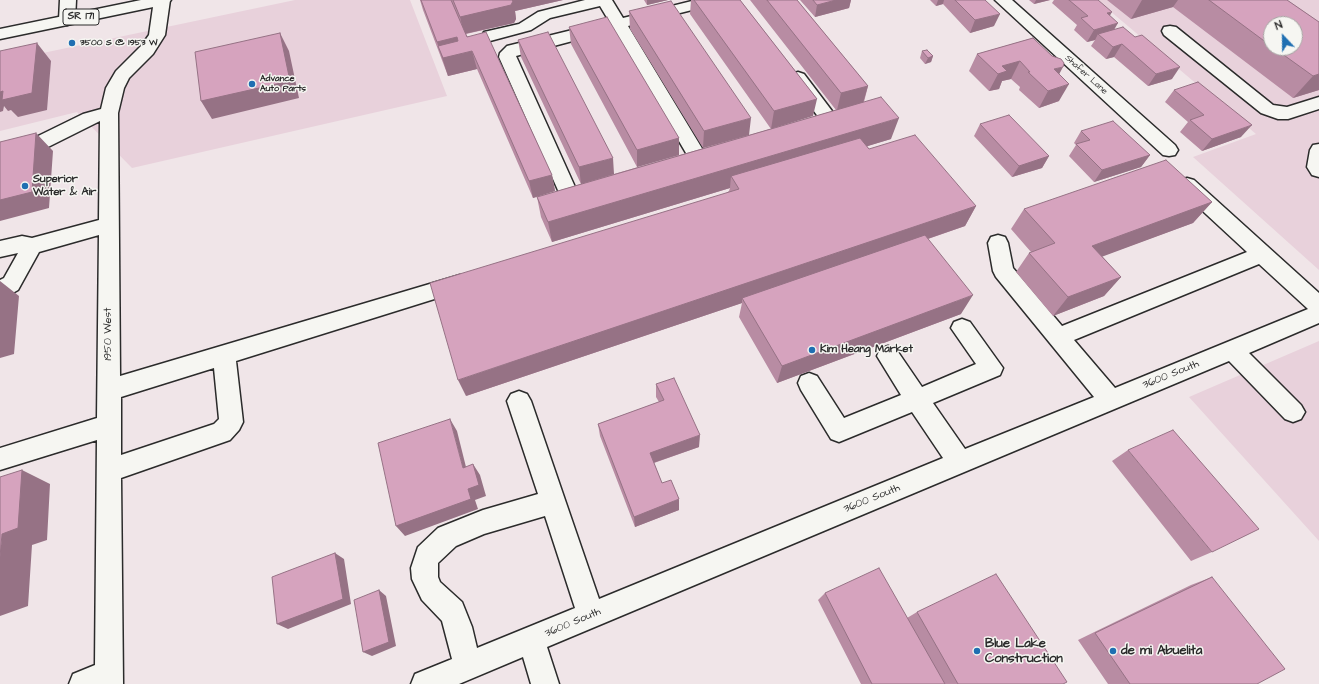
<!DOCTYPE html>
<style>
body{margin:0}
#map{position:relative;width:1319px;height:684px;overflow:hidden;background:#f0e5e8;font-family:"Architects Daughter",sans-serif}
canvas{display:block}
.north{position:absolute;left:1263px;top:16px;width:40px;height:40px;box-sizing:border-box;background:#f6f6f2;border:1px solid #a5a5a2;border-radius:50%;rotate:338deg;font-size:11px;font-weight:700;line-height:16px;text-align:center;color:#2b2b2b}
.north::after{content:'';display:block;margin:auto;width:14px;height:18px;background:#1f6fb2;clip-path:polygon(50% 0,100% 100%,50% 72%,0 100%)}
</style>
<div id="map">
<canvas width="1319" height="684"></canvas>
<div class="north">N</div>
</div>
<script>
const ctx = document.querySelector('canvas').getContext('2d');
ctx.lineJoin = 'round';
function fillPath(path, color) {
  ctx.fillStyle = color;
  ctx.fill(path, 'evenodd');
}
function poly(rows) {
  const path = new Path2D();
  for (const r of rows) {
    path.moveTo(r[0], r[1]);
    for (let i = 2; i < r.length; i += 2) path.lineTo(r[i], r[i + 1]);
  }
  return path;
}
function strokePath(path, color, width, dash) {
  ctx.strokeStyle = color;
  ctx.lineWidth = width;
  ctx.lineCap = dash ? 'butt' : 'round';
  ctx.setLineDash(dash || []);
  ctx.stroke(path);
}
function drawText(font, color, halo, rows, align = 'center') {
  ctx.font = font + ' "Architects Daughter",sans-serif';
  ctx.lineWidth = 3;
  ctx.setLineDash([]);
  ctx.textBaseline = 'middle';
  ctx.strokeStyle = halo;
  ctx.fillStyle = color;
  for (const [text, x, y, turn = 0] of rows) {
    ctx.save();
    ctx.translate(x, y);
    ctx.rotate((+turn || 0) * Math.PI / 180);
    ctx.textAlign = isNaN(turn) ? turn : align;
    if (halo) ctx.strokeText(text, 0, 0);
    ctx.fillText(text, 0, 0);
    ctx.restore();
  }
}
fillPath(poly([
 [295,0,410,0,447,96,132,168,77,112,0,131,0,62],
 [1097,0,1319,0,1319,270,1193,157,1256,134],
 [1271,24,1295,24,1295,48,1271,48],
 [1319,341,1319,541,1189,397]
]), '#e8d1db');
const minor = poly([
 [60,0,76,0,75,20,73,23,67,25,61,23,59,20,60,0],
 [154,0,170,0,165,35,153,54,129,78,124,88,118,113,120,376,460,275,467,277,470,283,467,289,460,291,236,361,243,422,239,430,230,440,121,478,123,684,69,684,73,674,95,665,97,440,0,470,0,448,97,418,99,235,39,252,18,290,0,300,0,280,4,278,18,253,0,257,0,241,22,236,32,238,99,220,100,121,44,149,0,161,0,147,32,139,83,114,101,109,106,88,116,71,141,46,149,35,154,0],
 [214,368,219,419,214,424,121,455,121,397,214,368],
 [585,0,612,0,623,18,696,0,723,0,720,3,628,26,709,160,707,165,700,167,693,165,614,30,516,56,575,187,593,185,600,187,603,192,600,197,574,203,561,197,499,57,500,53,507,46,609,21,600,6,550,18,531,30,490,41,484,40,482,36,484,32,519,24,538,12,585,0],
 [995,0,1012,0,1175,145,1178,150,1175,155,1169,156,1163,155,995,0],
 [1170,26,1176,27,1273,105,1287,107,1319,97,1319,109,1288,119,1278,119,1261,113,1164,35,1162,31,1164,27,1170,26],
 [798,72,804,74,835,115,838,119,833,126,808,134,802,132,799,128,802,124,819,118,790,78,792,74,798,72],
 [1319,144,1319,177,1312,175,1307,167,1310,150,1313,145,1319,144],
 [1187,178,1194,180,1319,293,1319,323,1249,353,1301,405,1305,412,1301,419,1293,422,1285,419,1229,361,547,647,559,684,531,684,523,657,459,684,411,684,415,674,452,659,442,621,422,600,412,579,411,568,418,547,438,528,483,510,538,494,507,401,511,394,519,391,527,394,531,401,599,599,943,458,912,412,839,442,831,439,801,390,798,383,801,376,809,373,817,376,844,418,901,395,877,356,880,349,888,346,896,349,922,387,976,364,951,328,954,322,962,319,970,322,1003,368,1000,375,933,403,965,449,1094,397,996,277,993,271,988,243,991,237,998,235,1005,237,1008,243,1013,268,1062,326,1247,252,1180,190,1178,185,1180,180,1187,178],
 [1259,264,1308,309,1115,388,1074,340,1259,264],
 [545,516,575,608,477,648,472,627,462,602,440,582,438,577,438,563,456,546,484,534,545,516]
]);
const major = poly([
 [141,0,171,0,168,3,163,5,0,39,0,29,141,0]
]);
strokePath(minor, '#2b2b2b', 3);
strokePath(major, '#2b2b2b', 3);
fillPath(minor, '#f6f6f2');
fillPath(major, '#f6f6f2');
fillPath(poly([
 [420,0,563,0,515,11,516,19,514,23,466,34,552,175,555,191,533,198,477,69,448,76,423,10],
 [644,0,668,0,647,5],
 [691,0,740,0,817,99,771,129,690,14],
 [750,0,797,0,868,86,864,102,891,139,867,146,869,149,976,206,965,226,928,239,961,314,777,383,739,317,742,303,466,396,729,191,730,188,552,242,541,217,537,197,581,184,521,57,518,40,614,174,836,110],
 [800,0,851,0,849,8,815,17],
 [930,0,985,0,994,26,970,33,943,4,936,6],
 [1029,0,1050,0,1034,4],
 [1054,0,1098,0,1110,16,1114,29,1172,79,1148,86,1114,57,1106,59,1091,46,1095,40,1087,42,1074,30,1077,25,1052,3],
 [1107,0,1287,0,1319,22,1319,90,1293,98,1173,7,1131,19],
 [1271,24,1295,48,1271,48],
 [629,11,749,135,703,148,630,29],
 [569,27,679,138,679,155,637,167,571,44],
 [1033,38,1059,74,1059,101,1039,108,1019,90,1020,87,1011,79,1002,81,999,89,989,91,969,71,977,54],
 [922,51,933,56,931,62,925,64,920,58],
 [1174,90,1241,137,1202,151,1180,132,1188,122,1165,102],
 [980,124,1049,156,1042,168,1012,177,974,136],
 [1081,131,1150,155,1141,167,1094,182,1069,156,1076,145,1074,143],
 [1212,202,1193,223,1102,256,1121,277,1104,296,1053,316,1016,272,1029,253,1031,252,1011,229,1024,209],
 [656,384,699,447,654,463,662,483,679,510,635,527,600,436,598,424,659,402,656,397],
 [1128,450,1212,552,1191,561,1112,461],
 [1212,577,1257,684,1108,684,1078,640,1191,585],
 [825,593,907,618,917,612,1063,684,861,684,818,600]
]), '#b88ca3');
fillPath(poly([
 [511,0,563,0,515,11,516,19,514,23,464,34,460,17],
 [647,0,668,0,647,5],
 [836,0,851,0,849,8,815,17,817,5],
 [938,0,944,0,943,4,936,6],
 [1036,0,1050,0,1034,4],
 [1142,0,1178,0,1173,7,1131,19],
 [1112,12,1105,24,1107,13],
 [1000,14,994,26,970,33,975,20],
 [1118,23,1111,35,1098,34,1095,40,1087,42,1094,30],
 [280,33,289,51,299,98,212,119,201,101],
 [457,37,461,54,472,51,477,69,448,76,437,42],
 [37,43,51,61,47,110,18,117,11,110,8,111,4,106,3,111,0,112,0,84],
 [1122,44,1114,57,1106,59,1113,47],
 [933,56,931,62,925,64,928,58],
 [1020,61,1011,79,1002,81,999,89,989,91,998,74,1002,66],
 [1063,67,1054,84,1054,69],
 [1180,67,1172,79,1148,86,1156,74],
 [1319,74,1319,90,1293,98,1313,76],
 [1069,84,1059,101,1039,108,1048,91],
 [868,86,863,103,837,110,841,93],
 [817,99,813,116,771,129,774,111],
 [751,118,749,135,703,148,704,131],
 [899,118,891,139,737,186,731,176,730,188,552,242,548,222],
 [1252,125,1241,137,1202,151,1212,139],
 [36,133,53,151,49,208,0,221,0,200],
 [679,138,679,155,637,167,637,150],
 [1150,155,1141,167,1094,182,1102,170],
 [1049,156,1042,168,1012,177,1019,166],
 [613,158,614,174,581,184,579,167],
 [552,175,555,191,533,198,529,181],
 [1212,202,1193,223,1077,266,1092,246],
 [976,206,965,226,744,302,742,298,742,303,466,396,458,380],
 [1121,277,1104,296,1053,316,1068,297],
 [0,281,19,296,14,354,0,358],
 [973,295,961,314,777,383,782,366],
 [450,419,457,431,469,479,463,468],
 [700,435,699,447,650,464,650,453],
 [473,464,480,475,486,496,475,500,478,509,405,536,396,526,468,489],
 [22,470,50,484,47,540,32,545,28,606,0,616,0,557,2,534],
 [679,499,679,510,635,527,634,517],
 [335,553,344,559,351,604,288,629,277,624],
 [379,590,386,596,396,646,372,656,363,652]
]), '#967285');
const building = poly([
 [421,0,451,0,467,37,486,32,552,175,529,181,472,51,443,58,438,46,458,41,457,37,437,42,421,0],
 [453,0,512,0,513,1,511,5,460,17,453,0],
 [694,0,740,0,817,99,774,111,694,0],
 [767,0,797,0,868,86,841,93,767,0],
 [813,0,836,0,817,5,813,0],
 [955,0,985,0,1000,14,975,20,955,0],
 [1069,0,1098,0,1112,12,1107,13,1118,23,1094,30,1081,18,1088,16,1069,0],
 [1209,0,1287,0,1319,22,1319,74,1313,76,1274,48,1295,48,1295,24,1271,24,1271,46,1209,0],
 [671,1,751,118,704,131,629,11,671,1],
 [607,17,679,138,637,150,569,27,607,17],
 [1123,27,1135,37,1142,35,1180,67,1156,74,1122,44,1113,47,1098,34,1123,27],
 [548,32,613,158,579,167,518,40,548,32],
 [280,33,290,81,201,101,195,52,280,33],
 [1033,38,1052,56,1061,59,1064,63,1063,67,1054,69,1069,84,1048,91,1028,72,1030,72,1020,61,1002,66,1007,71,998,74,977,54,1033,38],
 [37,43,32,93,2,100,3,91,0,92,0,51,37,43],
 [927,50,933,56,928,58,922,51,927,50],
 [1198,82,1252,125,1212,139,1190,120,1204,115,1174,90,1198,82],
 [881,97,899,118,548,222,537,197,881,97],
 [1009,115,1049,156,1019,166,980,124,1009,115],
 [1113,121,1150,155,1102,170,1076,144,1090,140,1081,131,1113,121],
 [36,133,32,192,0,200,0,142,36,133],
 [915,135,976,206,458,380,430,283,739,189,731,176,860,138,869,149,915,135],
 [1166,160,1212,202,1092,246,1121,277,1068,297,1029,253,1055,243,1024,209,1166,160],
 [925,235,973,295,782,366,742,298,925,235],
 [674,378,700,435,650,453,662,483,671,480,679,499,634,517,598,424,664,400,656,384,674,378],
 [450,419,463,468,473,464,479,485,468,489,471,499,396,526,378,443,450,419],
 [1173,430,1259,529,1212,552,1128,450,1173,430],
 [22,470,18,528,2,534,0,557,0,477,22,470],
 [335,553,343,599,277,624,272,577,335,553],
 [879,568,945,684,872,684,825,593,879,568],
 [996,574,1067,682,1063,684,958,684,917,612,996,574],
 [1212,577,1285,669,1257,684,1130,684,1095,633,1212,577],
 [379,590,389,642,363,652,354,600,379,590]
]);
fillPath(building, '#d6a3be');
strokePath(building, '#967285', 1);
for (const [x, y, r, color] of [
 [72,43,4,"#1f6fb2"],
 [252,84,4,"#1f6fb2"],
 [25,186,4,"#1f6fb2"],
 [812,350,4,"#1f6fb2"],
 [977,651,4,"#1f6fb2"],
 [1113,651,4,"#1f6fb2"]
]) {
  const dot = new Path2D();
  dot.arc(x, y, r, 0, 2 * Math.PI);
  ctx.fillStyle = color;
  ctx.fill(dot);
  strokePath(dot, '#f6f6f2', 1.5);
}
drawText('bold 9px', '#2b2b2b', '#f6f6f2', [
 ["3500 S @ 1953 W",80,43],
 ["Advance",260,79],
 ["Auto Parts",260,89]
], 'left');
drawText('9px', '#2b2b2b', '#f6f6f2', [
 ["Shafer Lane",1086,75,42]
]);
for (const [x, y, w] of [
 [81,17,36]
]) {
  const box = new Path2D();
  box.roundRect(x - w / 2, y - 8, w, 16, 3);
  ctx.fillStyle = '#f6f6f2';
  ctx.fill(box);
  strokePath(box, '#2b2b2b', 1);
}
drawText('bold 10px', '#2b2b2b', null, [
 ["SR 171",81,17]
]);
drawText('bold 11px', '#2b2b2b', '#f6f6f2', [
 ["Superior",33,180],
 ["Water & Air",33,193],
 ["Kim Heang Market",820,350]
], 'left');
drawText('11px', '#2b2b2b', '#f6f6f2', [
 ["1950 West",109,334,-90],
 ["3600 South",1171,375,-22],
 ["3600 South",872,499,-22],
 ["3600 South",573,623,-23]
]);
drawText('bold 13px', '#2b2b2b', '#f6f6f2', [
 ["Blue Lake",985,644],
 ["Construction",985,659],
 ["de mi Abuelita",1121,651]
], 'left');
</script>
